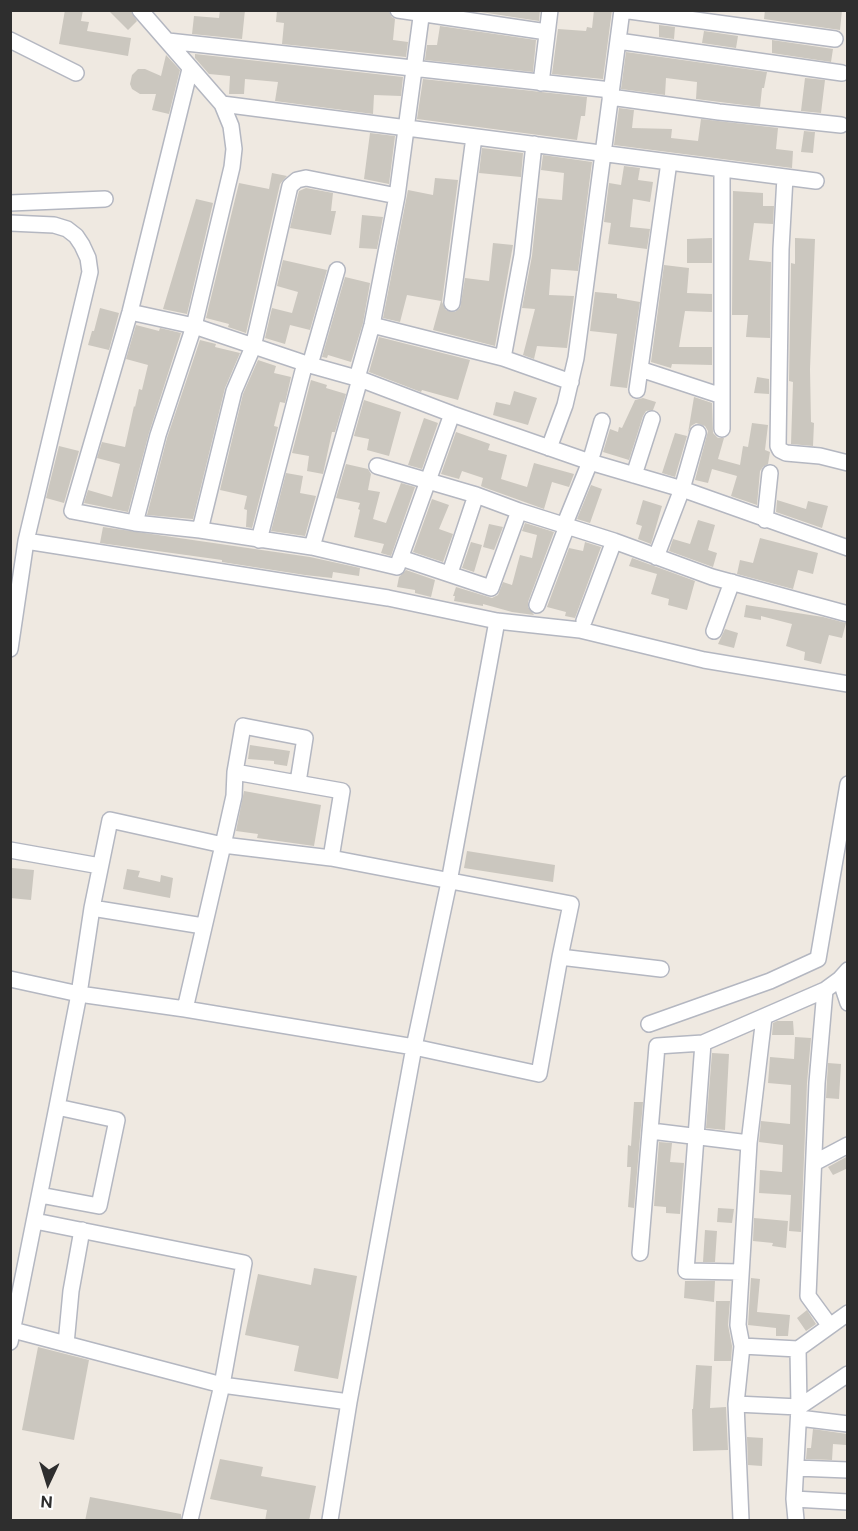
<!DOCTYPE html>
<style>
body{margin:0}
#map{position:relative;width:858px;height:1531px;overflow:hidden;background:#efe9e1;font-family:"Public Sans",sans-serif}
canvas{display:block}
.frame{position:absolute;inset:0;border:12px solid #2e2e2e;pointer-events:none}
.north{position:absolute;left:18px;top:1453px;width:60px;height:60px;-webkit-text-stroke:4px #fff;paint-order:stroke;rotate:184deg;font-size:16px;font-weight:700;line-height:24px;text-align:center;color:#2e2e2e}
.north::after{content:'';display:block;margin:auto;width:21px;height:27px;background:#2e2e2e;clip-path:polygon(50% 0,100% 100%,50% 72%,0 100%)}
</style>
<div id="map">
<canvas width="858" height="1531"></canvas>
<div class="frame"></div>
<div class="north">N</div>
</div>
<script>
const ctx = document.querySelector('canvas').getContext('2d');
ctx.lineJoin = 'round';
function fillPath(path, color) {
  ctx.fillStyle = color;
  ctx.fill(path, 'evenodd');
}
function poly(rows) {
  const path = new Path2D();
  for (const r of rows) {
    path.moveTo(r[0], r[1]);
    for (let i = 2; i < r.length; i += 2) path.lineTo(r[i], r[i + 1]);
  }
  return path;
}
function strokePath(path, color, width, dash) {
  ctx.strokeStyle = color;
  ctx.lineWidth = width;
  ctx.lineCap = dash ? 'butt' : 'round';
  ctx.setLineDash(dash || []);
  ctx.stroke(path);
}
fillPath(poly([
 [65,10,83,10,81,21,89,22,87,31,131,38,128,56,59,44],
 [108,10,130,10,137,21,128,30],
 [220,10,245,10,242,39,192,34,194,16,219,18],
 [277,10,388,10,392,17,395,19,393,40,408,42,406,57,282,44,284,23,276,22],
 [468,10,540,10,539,21],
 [594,10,612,10,603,79,552,74,558,29,586,31,587,27,592,28],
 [765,10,842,10,840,30,764,19],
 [659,25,675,27,674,39,659,37],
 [440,26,536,40,533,72,425,60,427,45,437,45],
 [704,31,738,36,736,48,702,43],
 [772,40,833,49,831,62,772,53],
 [626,52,767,72,764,88,762,88,760,107,696,99,697,82,666,78,665,95,621,89],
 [195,54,403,77,401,96,374,95,373,114,275,101,278,82,245,79,244,94,229,94,230,76,209,74,195,58],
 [166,55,180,70,169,114,152,110,156,94,140,94,132,89,130,84,132,75,138,69,145,69,161,76],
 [805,78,825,80,821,113,801,111],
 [423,79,587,97,585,116,581,116,577,140,417,119],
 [619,108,634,110,632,128,672,129,671,138,698,141,701,119,778,128,776,149,793,151,792,168,614,145],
 [804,131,815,132,813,153,801,152],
 [370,133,395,136,389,184,364,179],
 [482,148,523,153,521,177,479,173],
 [543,155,592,162,578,271,551,269,549,295,574,296,567,348,537,346,534,359,523,355,535,309,522,308,532,256,538,198,562,200,564,173,541,170],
 [624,166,640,168,638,180,653,182,650,202,633,199,630,227,650,229,647,249,608,244,611,223,604,222,609,183,621,185],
 [272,173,287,176,280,184,246,333,228,327,229,324,206,318,239,183,269,189],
 [435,178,458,180,442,302,446,310,455,312,460,308,465,278,489,281,493,243,513,245,495,346,433,330,441,301,407,295,400,322,383,318,408,190,433,195],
 [306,188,333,193,331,211,336,211,331,235,290,228,299,191],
 [733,191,763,193,763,206,774,206,773,224,754,223,749,260,771,262,770,338,746,337,748,315,732,315],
 [196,199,213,203,187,314,163,309],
 [362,215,383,217,377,249,359,248],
 [712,238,712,263,687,263,687,239],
 [795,238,815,239,810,369,811,422,814,423,813,446,791,444,793,382,789,381,791,263,795,264],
 [283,260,327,270,310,330,290,325,285,344,265,338,272,308,292,313,298,292,277,286],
 [664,265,689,268,687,293,712,294,712,312,685,311,679,347,712,347,712,365,672,364,671,368,651,362],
 [345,277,370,283,363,323,351,362,328,355,327,358,322,357],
 [595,292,617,294,617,298,640,302,627,388,610,386,617,334,590,331],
 [100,308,119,313,109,350,88,345,92,331,94,331],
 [136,325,159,331,160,328,181,333,149,433,128,512,84,503,88,490,112,497,120,464,97,458,102,442,125,447,134,406,135,407,139,389,142,390,148,365,126,359],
 [379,337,470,360,458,400,422,390,421,392,369,372],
 [200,340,216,344,215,347,240,353,225,388,193,519,147,515,167,438],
 [258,360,276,366,274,373,291,377,285,403,280,402,274,426,278,427,252,528,246,527,247,510,244,509,247,496,220,490,243,394],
 [757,377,769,379,769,394,754,393],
 [311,380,327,385,326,388,346,394,335,432,332,432,323,474,307,471,309,456,292,453],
 [514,391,537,398,528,425,493,415,496,402,510,405],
 [694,397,712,403,713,433,718,438,724,438,718,459,740,465,743,446,748,447,752,423,768,425,765,450,770,452,768,464,763,467,760,471,757,505,731,496,737,476,712,469,708,483,695,480,708,431,705,426,696,423,691,426,688,433],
 [643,398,656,402,653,410,646,411,643,416,629,460,603,452,610,429,618,432,619,427,622,428,635,400],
 [364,400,401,412,389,456,367,450,369,439,354,436],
 [424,418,438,423,422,469,408,465],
 [456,432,490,444,488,450,507,455,501,479,527,487,534,463,574,474,569,487,552,482,544,509,483,487,481,486,483,478,462,471,459,479,441,474],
 [675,433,687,436,675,477,662,473],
 [59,446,79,451,64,503,46,498],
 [346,464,368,469,371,474,368,490,380,492,373,519,386,523,401,483,415,487,391,556,381,553,384,544,354,537,360,510,358,509,360,503,336,498],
 [286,473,303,476,300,493,316,496,305,536,271,531],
 [591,485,602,489,590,523,577,519],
 [432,499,449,505,439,529,453,534,443,562,413,552],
 [643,500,662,506,651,544,638,539,642,526,636,524],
 [777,500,806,509,808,501,828,506,822,528,776,512],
 [698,520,715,525,708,550,717,553,713,567,669,551,673,539,690,544],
 [525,523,554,532,528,602,528,607,534,615,512,612,483,604,483,606,454,601,455,596,453,596,456,587,492,598,498,595,503,582,512,585,520,555,532,558,537,535,522,531],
 [489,524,503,527,494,550,483,547],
 [103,527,310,557,360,568,359,576,333,572,332,578,305,575,222,562,222,560,100,543],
 [760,538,818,553,813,574,798,570,793,589,737,574,740,560,753,563],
 [471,542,482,545,474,572,462,568],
 [585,542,601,547,575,618,565,616,566,612,547,607,569,548,583,551],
 [632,558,695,581,687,610,668,605,669,599,651,594,657,574,629,566],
 [406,570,435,580,431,597,415,593,415,590,397,587,399,577],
 [746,605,823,617,846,623,842,638,829,635,821,664,804,660,805,652,786,646,792,624,761,616,761,620,744,617],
 [725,629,738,633,734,648,718,644],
 [250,745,290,751,287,766,274,764,274,761,248,759],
 [244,791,321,805,314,846,257,838,258,834,236,831],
 [467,851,555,865,553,882,464,868],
 [12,868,34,870,31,900,10,898],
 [127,869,140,871,138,877,160,882,161,875,173,878,170,898,123,889],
 [777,1021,793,1021,794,1035,772,1035,773,1023],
 [795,1037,811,1038,807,1083,801,1232,789,1231,791,1195,759,1193,760,1170,782,1172,783,1145,759,1142,761,1121,790,1124,791,1085,768,1083,770,1057,794,1059],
 [712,1053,729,1054,725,1130,706,1128],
 [828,1063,841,1064,839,1099,826,1098],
 [634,1102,643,1102,634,1208,628,1207,631,1167,627,1167,628,1145,631,1146],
 [659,1142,672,1143,670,1162,684,1163,680,1214,666,1213,666,1207,654,1206],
 [848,1156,848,1168,833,1175,828,1167],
 [718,1208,734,1209,732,1223,717,1222],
 [754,1218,788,1221,786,1248,772,1246,773,1243,753,1241],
 [705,1230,717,1231,715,1262,703,1262],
 [314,1268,357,1276,338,1379,294,1371,299,1346,245,1335,258,1274,311,1285],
 [751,1278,760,1279,757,1312,790,1315,788,1336,776,1336,776,1328,748,1325],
 [685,1281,715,1281,714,1302,684,1298],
 [716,1301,730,1301,728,1325,732,1346,731,1361,714,1361],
 [807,1310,816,1324,806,1331,797,1318],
 [38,1347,89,1360,74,1440,22,1430],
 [696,1365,712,1366,710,1408,726,1407,728,1450,693,1451,692,1409,693,1409],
 [813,1429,847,1434,846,1445,833,1444,832,1460,806,1459,807,1448,811,1448],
 [747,1437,763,1438,762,1466,748,1465],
 [220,1459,263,1467,261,1476,316,1486,309,1521,265,1521,267,1510,210,1499],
 [90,1497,181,1514,181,1521,85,1521]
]), '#cbc7bf');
const minor = poly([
 [398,10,547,32],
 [622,10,835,39],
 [10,40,76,73],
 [168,41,611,90],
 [618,41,842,73],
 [190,69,130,312,72,511,135,523,200,530,312,547,397,567,452,414],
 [541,83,550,10],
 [610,97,719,112,841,125],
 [222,104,816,181],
 [785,177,781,249,778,446,780,450,786,453,820,456,848,463],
 [10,203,105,199],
 [10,223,54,225,67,229,76,236,82,245,88,258,90,272,26,541,10,649],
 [452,303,474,137],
 [130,312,194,326,310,365,360,379,452,414,590,462,682,489,848,548],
 [372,325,503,358,571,382],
 [503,358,522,255,534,144],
 [310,365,337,270],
 [640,369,722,396],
 [357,378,372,325,397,196,422,10],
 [637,390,669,162],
 [722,429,722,169],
 [549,448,565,405,576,358,622,10],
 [377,466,476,495,519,511],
 [634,475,652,419],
 [765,520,770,473],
 [135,523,158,435,194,326,232,167,234,149,231,126,222,104,140,10],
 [200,530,234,391,253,347,290,186,297,180,306,178,397,196],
 [259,540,305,363],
 [26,541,388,598,497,621,580,630,704,660,848,684],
 [312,547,360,379],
 [656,557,682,489,698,433],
 [401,558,491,588,519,511,614,541,712,577,848,614],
 [450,573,476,495],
 [537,605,567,526,566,521,590,462,602,421],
 [584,621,614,541],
 [714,631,732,582],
 [235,772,243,726,305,738,298,782],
 [10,850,100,866],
 [92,908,203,926],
 [560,957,661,969],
 [10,979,79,994,185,1009,414,1047,539,1074,560,957,571,904,331,858,223,845,110,820,92,908,79,994,57,1107,10,1342],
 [840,979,848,1003],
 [825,990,817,1083,808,1296,830,1326],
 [185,1009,223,845,234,796,235,772,342,791,331,858],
 [649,1024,770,981,818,959,848,784],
 [703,1043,686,1271,741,1272],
 [651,1131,749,1143],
 [814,1163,848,1145],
 [40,1195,99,1206,117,1120,57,1107],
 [35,1221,244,1263,222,1385,190,1520],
 [640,1253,657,1046,703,1043,825,990,840,979,848,970],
 [13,1330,222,1385,349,1402],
 [66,1344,71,1291,82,1230],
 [742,1346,798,1349,799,1407,794,1499,796,1520],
 [798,1349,848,1313],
 [736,1404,799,1407,848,1374],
 [799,1418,848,1424],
 [796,1468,848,1470],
 [794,1499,848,1502],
 [330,1520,349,1402,414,1047,449,882,497,621],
 [741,1520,736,1404,742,1346,738,1325,749,1143,764,1017]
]);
strokePath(minor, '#b4b7c1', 18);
strokePath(minor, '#fff', 15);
</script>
